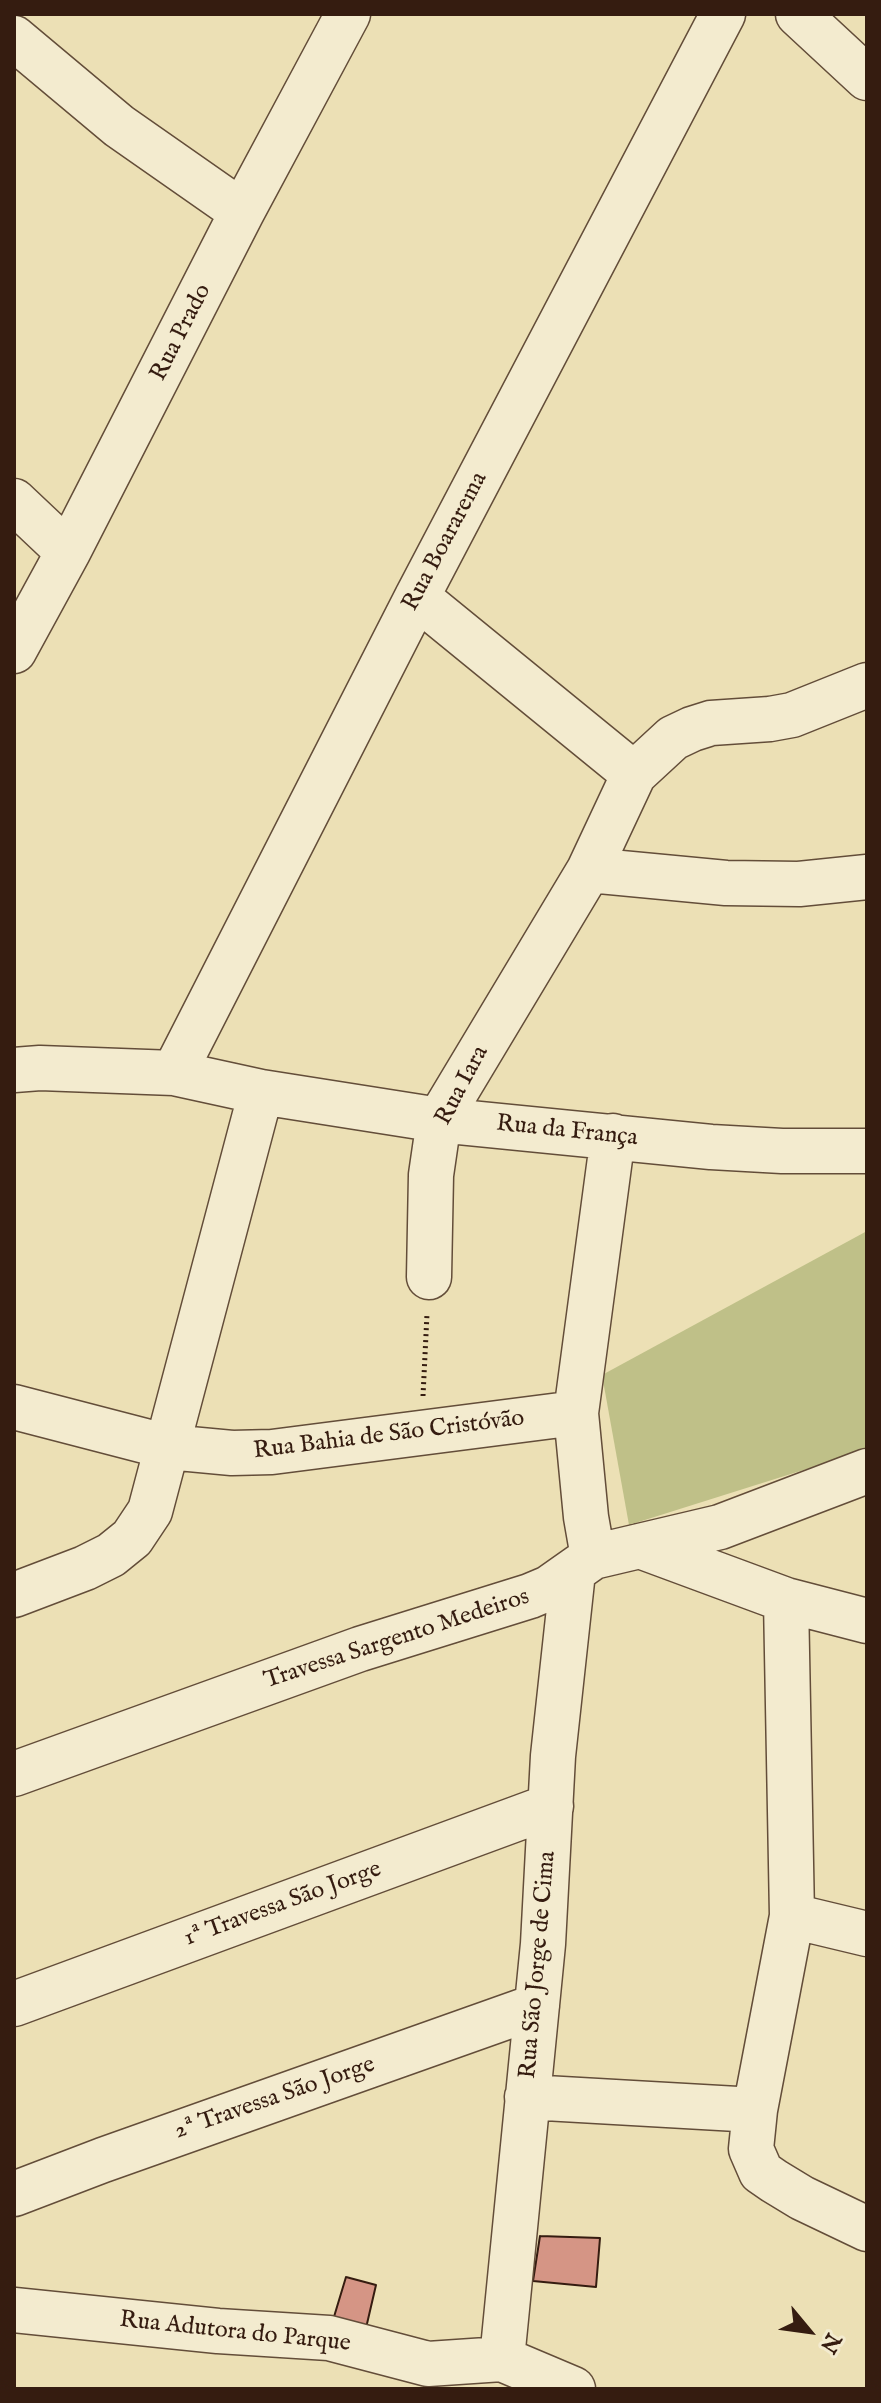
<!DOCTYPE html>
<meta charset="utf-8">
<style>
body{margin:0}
#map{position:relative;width:881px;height:2403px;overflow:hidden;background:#ece0b5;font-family:"IM FELL English",serif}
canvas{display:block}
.frame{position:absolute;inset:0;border:16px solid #351c10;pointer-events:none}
.north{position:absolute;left:769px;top:2291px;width:80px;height:80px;-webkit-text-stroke:6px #f3ebcf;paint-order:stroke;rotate:119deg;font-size:22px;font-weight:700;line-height:32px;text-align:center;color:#351c10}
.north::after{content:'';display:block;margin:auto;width:28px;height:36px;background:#351c10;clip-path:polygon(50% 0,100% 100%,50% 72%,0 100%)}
</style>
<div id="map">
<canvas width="881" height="2403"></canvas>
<div class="frame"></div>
<div class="north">N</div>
</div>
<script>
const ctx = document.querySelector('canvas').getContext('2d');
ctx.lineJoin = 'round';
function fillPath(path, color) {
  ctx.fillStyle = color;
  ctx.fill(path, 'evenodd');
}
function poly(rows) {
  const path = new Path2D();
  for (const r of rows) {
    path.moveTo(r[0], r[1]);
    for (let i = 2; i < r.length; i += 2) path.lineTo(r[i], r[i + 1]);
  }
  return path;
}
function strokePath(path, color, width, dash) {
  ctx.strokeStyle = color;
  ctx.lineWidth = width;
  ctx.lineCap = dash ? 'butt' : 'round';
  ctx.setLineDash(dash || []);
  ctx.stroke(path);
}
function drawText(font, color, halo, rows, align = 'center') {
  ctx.font = font + ' "IM FELL English",serif';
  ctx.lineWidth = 7;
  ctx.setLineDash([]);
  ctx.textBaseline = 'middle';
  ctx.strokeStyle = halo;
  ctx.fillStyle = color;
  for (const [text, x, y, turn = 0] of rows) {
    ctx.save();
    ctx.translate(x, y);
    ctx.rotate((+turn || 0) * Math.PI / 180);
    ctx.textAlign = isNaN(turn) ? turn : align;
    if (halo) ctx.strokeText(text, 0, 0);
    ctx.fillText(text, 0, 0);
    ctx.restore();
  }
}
fillPath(poly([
 [867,1231,867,1450,629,1525,602,1375]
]), '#bfc088');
const building = poly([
 [540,2236,600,2238,596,2287,533,2281,540,2236],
 [346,2277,376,2285,363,2341,330,2330,346,2277]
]);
fillPath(building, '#d59585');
strokePath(building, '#351c10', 2);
const minor = poly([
 [798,14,867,78],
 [14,38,119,126,242,212],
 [14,501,68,552],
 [417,597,634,774],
 [14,651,68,552,242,212,348,14],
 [589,870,726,883,799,884,867,877],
 [14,1070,40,1068,174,1073,261,1092,439,1120,711,1147,782,1151,867,1151],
 [174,1073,417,597,723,14],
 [429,1277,431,1175,439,1120,589,870,634,774,673,738,692,729,711,723,770,719,792,715,867,685],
 [14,1407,168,1447,232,1453,272,1452,576,1413],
 [640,1546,786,1600,867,1621],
 [593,1557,586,1517,576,1413,613,1136],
 [14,1595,85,1568,111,1555,132,1538,150,1511,261,1092],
 [786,1600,792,1916,755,2110,751,2149,761,2172,774,2181,802,2198,867,2229],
 [14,1774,360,1649,530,1596,549,1588,593,1557,720,1527,867,1471],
 [792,1916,867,1934],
 [14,2004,551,1806],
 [527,2097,755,2110],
 [14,2194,103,2160,537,2006],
 [14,2310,218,2331,329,2338,428,2364,502,2359,573,2389],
 [502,2359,543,1944,553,1756,573,1572]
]);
strokePath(minor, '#634d39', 47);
strokePath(poly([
 [423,1396,427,1314]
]), '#351c10', 5, [2, 4]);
strokePath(minor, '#f3ebcf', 44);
drawText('24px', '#351c10', '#f3ebcf', [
 ["Rua Prado",182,333,-63],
 ["Rua Boararema",446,542,-62],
 ["Rua Iara",463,1086,-62],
 ["Rua da França",567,1132,6],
 ["Rua Bahia de São Cristóvão",389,1436,-7],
 ["Travessa Sargento Medeiros",397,1640,-18],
 ["1ª Travessa São Jorge",283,1905,-20],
 ["Rua São Jorge de Cima",539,1965,-85],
 ["2ª Travessa São Jorge",275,2099,-19],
 ["Rua Adutora do Parque",235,2333,6]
]);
</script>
